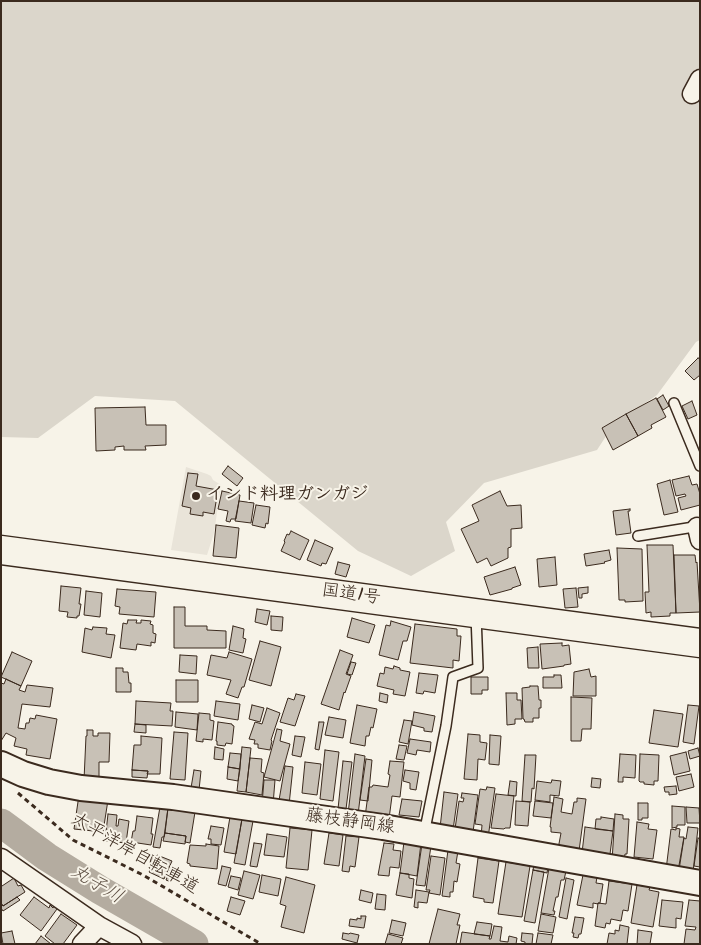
<!DOCTYPE html>
<meta charset="utf-8">
<style>
body{margin:0}
#map{position:relative;width:701px;height:945px;overflow:hidden;background:#f7f3e8;font-family:Kalam,sans-serif}
canvas{display:block}
.frame{position:absolute;inset:0;border:2px solid #3b2a1e;pointer-events:none}
</style>
<div id="map">
<canvas width="701" height="945"></canvas>
<div class="frame"></div>
</div>
<script>
const ctx = document.querySelector('canvas').getContext('2d');
ctx.lineJoin = 'round';
function fillPath(path, color) {
  ctx.fillStyle = color;
  ctx.fill(path, 'evenodd');
}
function poly(rows) {
  const path = new Path2D();
  for (const r of rows) {
    path.moveTo(r[0], r[1]);
    for (let i = 2; i < r.length; i += 2) path.lineTo(r[i], r[i + 1]);
  }
  return path;
}
function strokePath(path, color, width, dash) {
  ctx.strokeStyle = color;
  ctx.lineWidth = width;
  ctx.lineCap = dash ? 'butt' : 'round';
  ctx.setLineDash(dash || []);
  ctx.stroke(path);
}
function drawText(font, color, halo, rows, align = 'center') {
  ctx.font = font + ' Kalam,"Klee One",sans-serif';
  ctx.lineWidth = 4;
  ctx.setLineDash([]);
  ctx.textBaseline = 'middle';
  ctx.strokeStyle = halo;
  ctx.fillStyle = color;
  for (const [text, x, y, turn = 0] of rows) {
    ctx.save();
    ctx.translate(x, y);
    ctx.rotate((+turn || 0) * Math.PI / 180);
    ctx.textAlign = isNaN(turn) ? turn : align;
    if (halo) ctx.strokeText(text, 0, 0);
    ctx.fillText(text, 0, 0);
    ctx.restore();
  }
}
fillPath(poly([
 [186,467,207,474,211,476,213,480,221,485,214,533,207,555,171,550]
]), '#e9e4d9');
fillPath(poly([
 [1,1,700,1,700,340,696,342,657,395,612,427,597,450,484,483,446,522,455,551,411,576,358,551,175,401,95,396,38,438,1,437]
]), '#dbd6cb');
strokePath(poly([
 [1,823,47,857,100,890,194,944]
]), '#b4aca0', 29);
const building = poly([
 [698,358,700,359,700,375,694,380,685,371,698,358],
 [663,395,669,406,663,410,657,399,663,395],
 [656,398,666,417,651,425,652,428,638,436,626,414,656,398],
 [692,401,697,415,688,419,682,406,692,401],
 [145,407,146,425,166,425,166,445,145,446,146,450,124,450,124,446,115,447,115,450,96,451,95,408,145,407],
 [626,414,638,436,613,450,602,428,626,414],
 [228,466,243,478,237,486,222,474,228,466],
 [188,473,198,474,196,486,218,490,214,514,203,512,203,516,190,514,191,508,182,506,188,473],
 [689,476,692,485,697,484,700,494,700,505,681,510,678,498,686,496,685,494,676,496,672,480,689,476],
 [670,480,678,512,664,515,657,484,670,480],
 [222,491,240,495,236,519,231,519,230,522,226,521,228,511,218,509,222,491],
 [500,491,507,506,521,505,522,528,511,529,511,547,508,548,508,558,491,566,487,558,477,563,461,529,479,521,472,505,500,491],
 [239,501,254,503,251,523,235,521,239,501],
 [256,505,270,507,268,524,266,523,265,528,252,525,256,505],
 [630,509,630,511,628,511,631,533,616,535,613,511,630,509],
 [216,525,239,528,236,558,213,556,216,525],
 [291,531,309,540,300,560,281,551,285,542,284,541,287,534,289,535,291,531],
 [315,540,333,548,326,564,322,563,321,566,307,560,315,540],
 [647,545,673,545,676,613,670,613,670,616,651,617,651,612,646,613,645,592,649,592,647,545],
 [617,548,642,549,643,601,625,602,625,600,619,600,617,548],
 [609,550,611,560,604,562,605,563,586,566,584,554,609,550],
 [674,555,695,555,696,563,697,562,700,612,676,613,674,555],
 [555,557,557,585,539,587,537,559,555,557],
 [338,562,350,565,346,577,335,574,338,562],
 [515,567,521,585,512,588,512,589,490,595,484,577,515,567],
 [61,586,81,588,79,604,81,604,79,616,77,616,77,618,67,617,68,612,59,611,61,586],
 [588,587,588,593,582,594,582,598,579,598,578,588,588,587],
 [576,588,578,607,565,608,563,589,576,588],
 [117,589,156,592,154,617,119,614,120,607,115,606,117,589],
 [86,591,102,593,100,617,84,615,86,591],
 [174,607,185,607,185,626,207,626,207,630,226,631,226,648,174,648,174,607],
 [257,609,270,611,267,625,255,622,257,609],
 [271,616,283,617,282,631,271,630,271,616],
 [352,618,375,625,369,643,347,637,352,618],
 [128,620,137,620,136,623,141,623,141,620,151,621,150,624,153,625,153,633,156,634,155,643,151,642,151,646,137,644,136,650,120,648,123,623,127,624,128,620],
 [391,621,411,627,407,641,403,641,398,660,379,655,386,625,390,626,391,621],
 [415,624,457,629,457,636,461,636,459,661,453,660,453,668,410,663,415,624],
 [233,626,244,629,243,638,246,639,243,653,229,650,233,626],
 [93,627,107,628,106,634,115,635,111,658,82,652,85,628,92,630,93,627],
 [260,641,281,647,271,686,249,680,260,641],
 [562,643,562,646,569,645,571,664,564,665,564,666,542,669,540,644,562,643],
 [538,647,539,668,528,668,527,648,538,647],
 [340,650,353,655,346,674,351,676,345,693,344,692,339,710,321,704,340,650],
 [12,652,32,661,21,686,1,677,12,652],
 [229,652,252,659,244,687,242,687,238,698,226,694,231,680,207,675,211,655,227,658,229,652],
 [180,655,197,656,196,674,179,672,180,655],
 [351,662,356,663,352,675,347,674,351,662],
 [394,666,400,668,400,670,410,672,405,696,393,694,394,690,377,686,380,673,384,674,385,667,393,669,394,666],
 [116,668,123,668,123,672,128,672,129,683,131,683,131,692,116,692,116,668],
 [589,669,591,677,596,676,596,696,573,696,574,672,589,669],
 [419,673,438,675,435,693,424,691,423,694,416,693,419,673],
 [554,675,561,675,562,688,543,688,543,677,554,677,554,675],
 [471,677,488,677,488,690,482,690,482,694,471,694,471,677],
 [6,679,21,686,19,690,25,692,27,685,53,688,50,707,22,704,18,728,25,729,26,723,29,723,30,718,35,719,36,715,57,719,50,759,26,755,27,749,14,746,16,738,6,733,1,741,1,683,4,684,6,679],
 [176,680,198,680,198,702,176,702,176,680],
 [530,686,538,686,539,700,541,700,541,708,539,708,539,718,533,718,533,722,525,722,524,719,523,719,522,688,530,687,530,686],
 [380,693,388,695,387,703,379,701,380,693],
 [506,693,517,693,517,700,521,700,522,719,515,719,515,724,507,725,506,693],
 [296,694,305,696,295,726,280,722,288,698,294,700,296,694],
 [571,697,592,698,591,729,582,729,581,741,571,741,571,697],
 [136,701,171,703,170,711,173,711,172,726,135,724,136,701],
 [216,701,240,704,238,720,214,716,216,701],
 [252,705,264,708,260,722,249,719,252,705],
 [357,705,377,709,373,728,371,727,369,736,366,736,365,746,350,743,357,705],
 [688,705,699,706,694,744,683,742,688,705],
 [267,708,280,713,271,740,272,741,270,750,258,748,258,744,254,744,255,740,249,739,255,722,262,724,267,708],
 [654,710,683,714,678,747,649,743,654,710],
 [176,712,198,714,197,730,175,727,176,712],
 [414,712,435,716,432,732,424,731,424,728,412,725,414,712],
 [199,713,210,714,210,720,214,721,212,740,203,739,203,742,196,741,199,713],
 [329,717,346,720,343,738,325,735,329,717],
 [404,720,412,721,408,744,399,742,404,720],
 [218,722,232,724,232,725,234,726,232,744,226,743,225,746,217,745,217,741,216,741,218,722],
 [319,722,324,722,319,750,315,749,319,722],
 [135,724,146,725,146,733,134,732,135,724],
 [277,729,282,730,280,741,290,744,280,781,264,777,277,729],
 [87,730,93,730,93,736,98,736,98,733,110,733,109,762,99,762,99,781,84,780,86,736,87,736,87,730],
 [174,732,188,733,185,780,170,779,174,732],
 [468,734,480,735,480,742,487,743,485,760,478,759,477,780,464,779,468,734],
 [490,735,501,736,499,765,489,764,490,735],
 [141,736,162,738,160,774,147,774,148,771,132,770,134,745,141,745,141,736],
 [295,736,305,737,301,757,292,755,295,736],
 [410,739,431,742,430,752,417,750,416,755,407,753,410,739],
 [399,745,407,746,404,760,396,759,399,745],
 [215,747,224,749,223,760,214,759,215,747],
 [242,747,251,748,246,792,237,791,242,747],
 [698,748,700,756,690,759,688,751,698,748],
 [325,750,339,752,333,801,320,799,325,750],
 [686,752,690,771,674,775,670,756,686,752],
 [230,753,241,754,240,769,228,767,230,753],
 [355,754,365,756,358,815,348,814,355,754],
 [620,754,636,755,635,778,623,777,623,782,618,782,620,754],
 [640,754,659,755,658,781,654,781,654,785,644,784,644,782,640,782,639,781,640,754],
 [525,755,536,755,534,789,532,788,531,802,522,801,525,755],
 [250,758,262,759,261,772,264,773,262,795,246,792,250,758],
 [366,759,372,760,368,801,360,800,366,759],
 [343,761,352,762,346,809,338,809,343,761],
 [390,761,404,762,400,797,392,796,389,819,365,817,369,787,372,787,373,785,388,787,390,775,388,774,390,761],
 [305,762,321,764,317,795,302,793,305,762],
 [285,766,293,767,289,805,278,806,285,766],
 [228,767,240,769,238,781,227,779,228,767],
 [132,770,148,771,147,778,132,777,132,770],
 [194,770,201,771,199,790,191,788,194,770],
 [405,770,419,772,416,790,410,789,410,783,403,781,405,770],
 [691,774,694,787,679,791,676,777,691,774],
 [592,778,601,779,600,788,591,787,592,778],
 [264,780,275,780,273,805,262,804,264,780],
 [552,780,561,781,559,796,550,795,550,802,535,800,537,781,551,783,552,780],
 [510,781,517,782,516,796,508,795,510,781],
 [676,786,677,794,669,795,669,792,665,792,664,787,676,786],
 [487,787,495,788,488,838,481,837,482,825,475,824,480,789,486,790,487,787],
 [444,792,458,794,453,830,440,828,444,792],
 [462,793,478,795,473,832,455,829,459,801,463,802,464,798,461,798,462,793],
 [496,794,514,796,510,828,505,828,504,829,491,828,496,794],
 [79,795,108,800,103,832,74,829,79,795],
 [554,797,563,799,561,812,572,814,574,802,577,802,577,798,586,799,579,851,558,849,561,833,551,832,551,827,550,827,554,797],
 [402,799,422,801,419,817,399,815,402,799],
 [516,801,530,802,528,826,515,825,516,801],
 [535,801,553,803,551,818,533,816,535,801],
 [638,803,648,803,648,818,642,818,642,820,638,820,638,803],
 [672,806,685,807,685,825,677,825,677,827,672,828,672,806],
 [160,807,168,808,164,837,162,837,160,848,153,847,160,807],
 [686,807,699,808,700,823,687,823,686,807],
 [168,808,195,812,190,843,185,842,186,836,165,833,168,808],
 [108,814,117,815,116,826,118,826,119,819,129,821,126,843,105,841,108,814],
 [615,814,623,815,623,819,629,819,627,854,625,854,624,862,612,861,615,814],
 [137,816,153,818,151,834,153,834,151,845,131,842,133,831,135,831,137,816],
 [230,817,242,819,236,854,224,852,230,817],
 [601,817,614,819,613,831,595,829,596,819,601,819,601,817],
 [242,819,253,821,245,865,234,863,242,819],
 [637,822,649,824,648,829,657,830,653,859,634,857,637,822],
 [211,826,224,828,221,845,211,844,211,839,208,839,211,826],
 [585,827,613,831,610,854,604,853,604,855,582,853,585,827],
 [688,827,698,828,693,872,679,870,684,838,686,839,688,827],
 [290,828,312,830,308,870,286,868,290,828],
 [676,828,680,829,679,837,684,837,678,871,666,870,671,829,676,830,676,828],
 [165,833,186,836,185,844,163,841,165,833],
 [329,833,343,835,339,866,324,864,329,833],
 [267,834,287,837,284,857,264,855,267,834],
 [346,836,359,837,355,867,350,866,349,872,342,871,346,836],
 [698,838,700,839,700,867,694,866,698,838],
 [404,842,421,843,417,876,400,873,404,842],
 [254,843,262,844,257,867,250,866,254,843],
 [384,843,394,844,393,850,401,851,399,868,390,867,389,876,378,875,384,843],
 [206,844,219,846,217,869,190,866,190,864,187,863,190,845,206,846,206,844],
 [422,844,431,846,425,886,416,885,422,844],
 [448,850,458,851,456,863,460,864,457,882,454,881,453,892,450,892,450,897,442,896,448,850],
 [152,855,157,857,157,855,172,861,164,879,149,872,151,869,149,868,151,864,150,863,152,855],
 [431,856,445,858,440,895,429,893,430,890,426,890,431,856],
 [478,858,499,861,493,903,484,902,484,899,473,897,478,858],
 [506,862,530,866,522,917,498,914,506,862],
 [534,865,548,867,547,873,533,870,534,865],
 [172,866,177,868,171,882,166,880,172,866],
 [222,866,231,868,226,886,218,884,222,866],
 [549,868,566,871,564,880,561,880,558,897,556,897,553,911,555,911,554,915,541,913,549,868],
 [533,870,544,872,535,923,524,921,533,870],
 [244,871,260,875,253,899,238,895,244,871],
 [400,873,409,874,409,878,414,879,412,898,396,895,400,873],
 [262,875,281,879,278,896,259,892,262,875],
 [583,875,597,877,596,883,603,884,600,903,598,903,598,904,593,903,593,908,577,905,583,875],
 [231,876,241,878,238,890,228,887,231,876],
 [286,877,315,885,304,933,281,927,286,906,280,904,286,877],
 [14,878,18,886,21,885,25,892,3,906,1,903,1,885,2,886,14,878],
 [566,878,574,880,567,919,559,917,566,878],
 [609,881,632,884,628,911,623,910,621,921,611,919,610,924,606,923,605,928,595,926,598,903,606,904,609,881],
 [637,885,650,887,649,890,659,892,653,927,631,923,637,885],
 [361,890,373,893,371,903,359,900,361,890],
 [416,890,429,892,427,903,418,902,418,908,414,907,416,890],
 [377,894,386,895,385,910,375,909,377,894],
 [17,897,20,900,3,911,1,908,1,903,3,906,17,897],
 [34,897,49,908,50,905,53,908,54,906,57,909,41,931,20,915,34,897],
 [231,897,245,901,240,915,227,911,231,897],
 [662,900,683,902,681,919,676,918,676,928,659,926,662,900],
 [689,900,700,901,700,944,684,944,686,929,695,930,696,927,685,926,689,900],
 [438,909,460,914,457,925,460,925,456,944,429,944,438,909],
 [61,914,77,925,63,944,55,944,45,936,61,914],
 [541,914,556,917,553,933,538,931,541,914],
 [361,916,366,916,364,928,349,926,350,919,357,920,357,918,361,919,361,916],
 [575,917,584,918,581,934,579,934,578,938,573,937,574,933,572,933,575,917],
 [392,920,406,923,403,936,389,933,392,920],
 [477,922,492,924,490,936,474,934,477,922],
 [620,925,629,927,627,944,607,944,609,933,615,934,615,930,619,931,620,925],
 [494,926,502,927,500,941,508,942,509,936,517,938,516,944,460,944,462,932,490,936,489,939,491,939,494,926],
 [638,930,652,932,650,944,637,944,638,930],
 [12,931,15,944,3,944,1,933,12,931],
 [343,933,349,934,350,933,359,935,357,943,342,939,343,933],
 [522,933,533,934,532,944,525,944,525,942,521,941,522,933],
 [538,933,553,935,551,944,536,944,538,933],
 [388,934,403,938,401,944,385,944,388,934],
 [41,936,51,944,35,944,41,936]
]);
fillPath(building, '#c8c1b6');
strokePath(building, '#3b2a1e', 1);
const service = poly([
 [674,403,700,466],
 [638,536,700,526],
 [424,834,446,726,453,677,478,668,476,615]
]);
const minor = poly([
 [692,94,700,79],
 [697,527,700,540],
 [1,858,99,926,132,944],
 [82,944,99,926]
]);
const secondary = poly([
 [1,764,23,774,49,782,81,788,173,797,383,827,700,883]
]);
const trunk = poly([
 [1,550,700,643]
]);
strokePath(service, '#3b2a1e', 12);
strokePath(minor, '#3b2a1e', 21);
strokePath(secondary, '#3b2a1e', 28);
strokePath(trunk, '#3b2a1e', 31);
strokePath(poly([
 [18,793,73,840,143,875,261,944]
]), '#3b2a1e', 3, [5, 4]);
strokePath(service, '#f7f3e8', 9);
strokePath(minor, '#f7f3e8', 18);
strokePath(secondary, '#f7f3e8', 24);
strokePath(trunk, '#f7f3e8', 28);
for (const [x, y, r, color] of [
 [196,496,5,"#3b2a1e"]
]) {
  const dot = new Path2D();
  dot.arc(x, y, r, 0, 2 * Math.PI);
  ctx.fillStyle = color;
  ctx.fill(dot);
  strokePath(dot, '#f7f3e8', 2);
}
drawText('bold 18px', '#3b2a1e', '#f7f3e8', [
 ["インド料理ガンガジ",206,496]
], 'left');
drawText('18px', '#3b2a1e', '#f7f3e8', [
 ["国道1号",351,596,8],
 ["藤枝静岡線",350,823,8],
 ["太平洋岸自転車道",134,855,30]
]);
drawText('italic 19px', '#5f5145', '#f7f3e8', [
 ["丸子川",96,886,31]
]);
</script>
